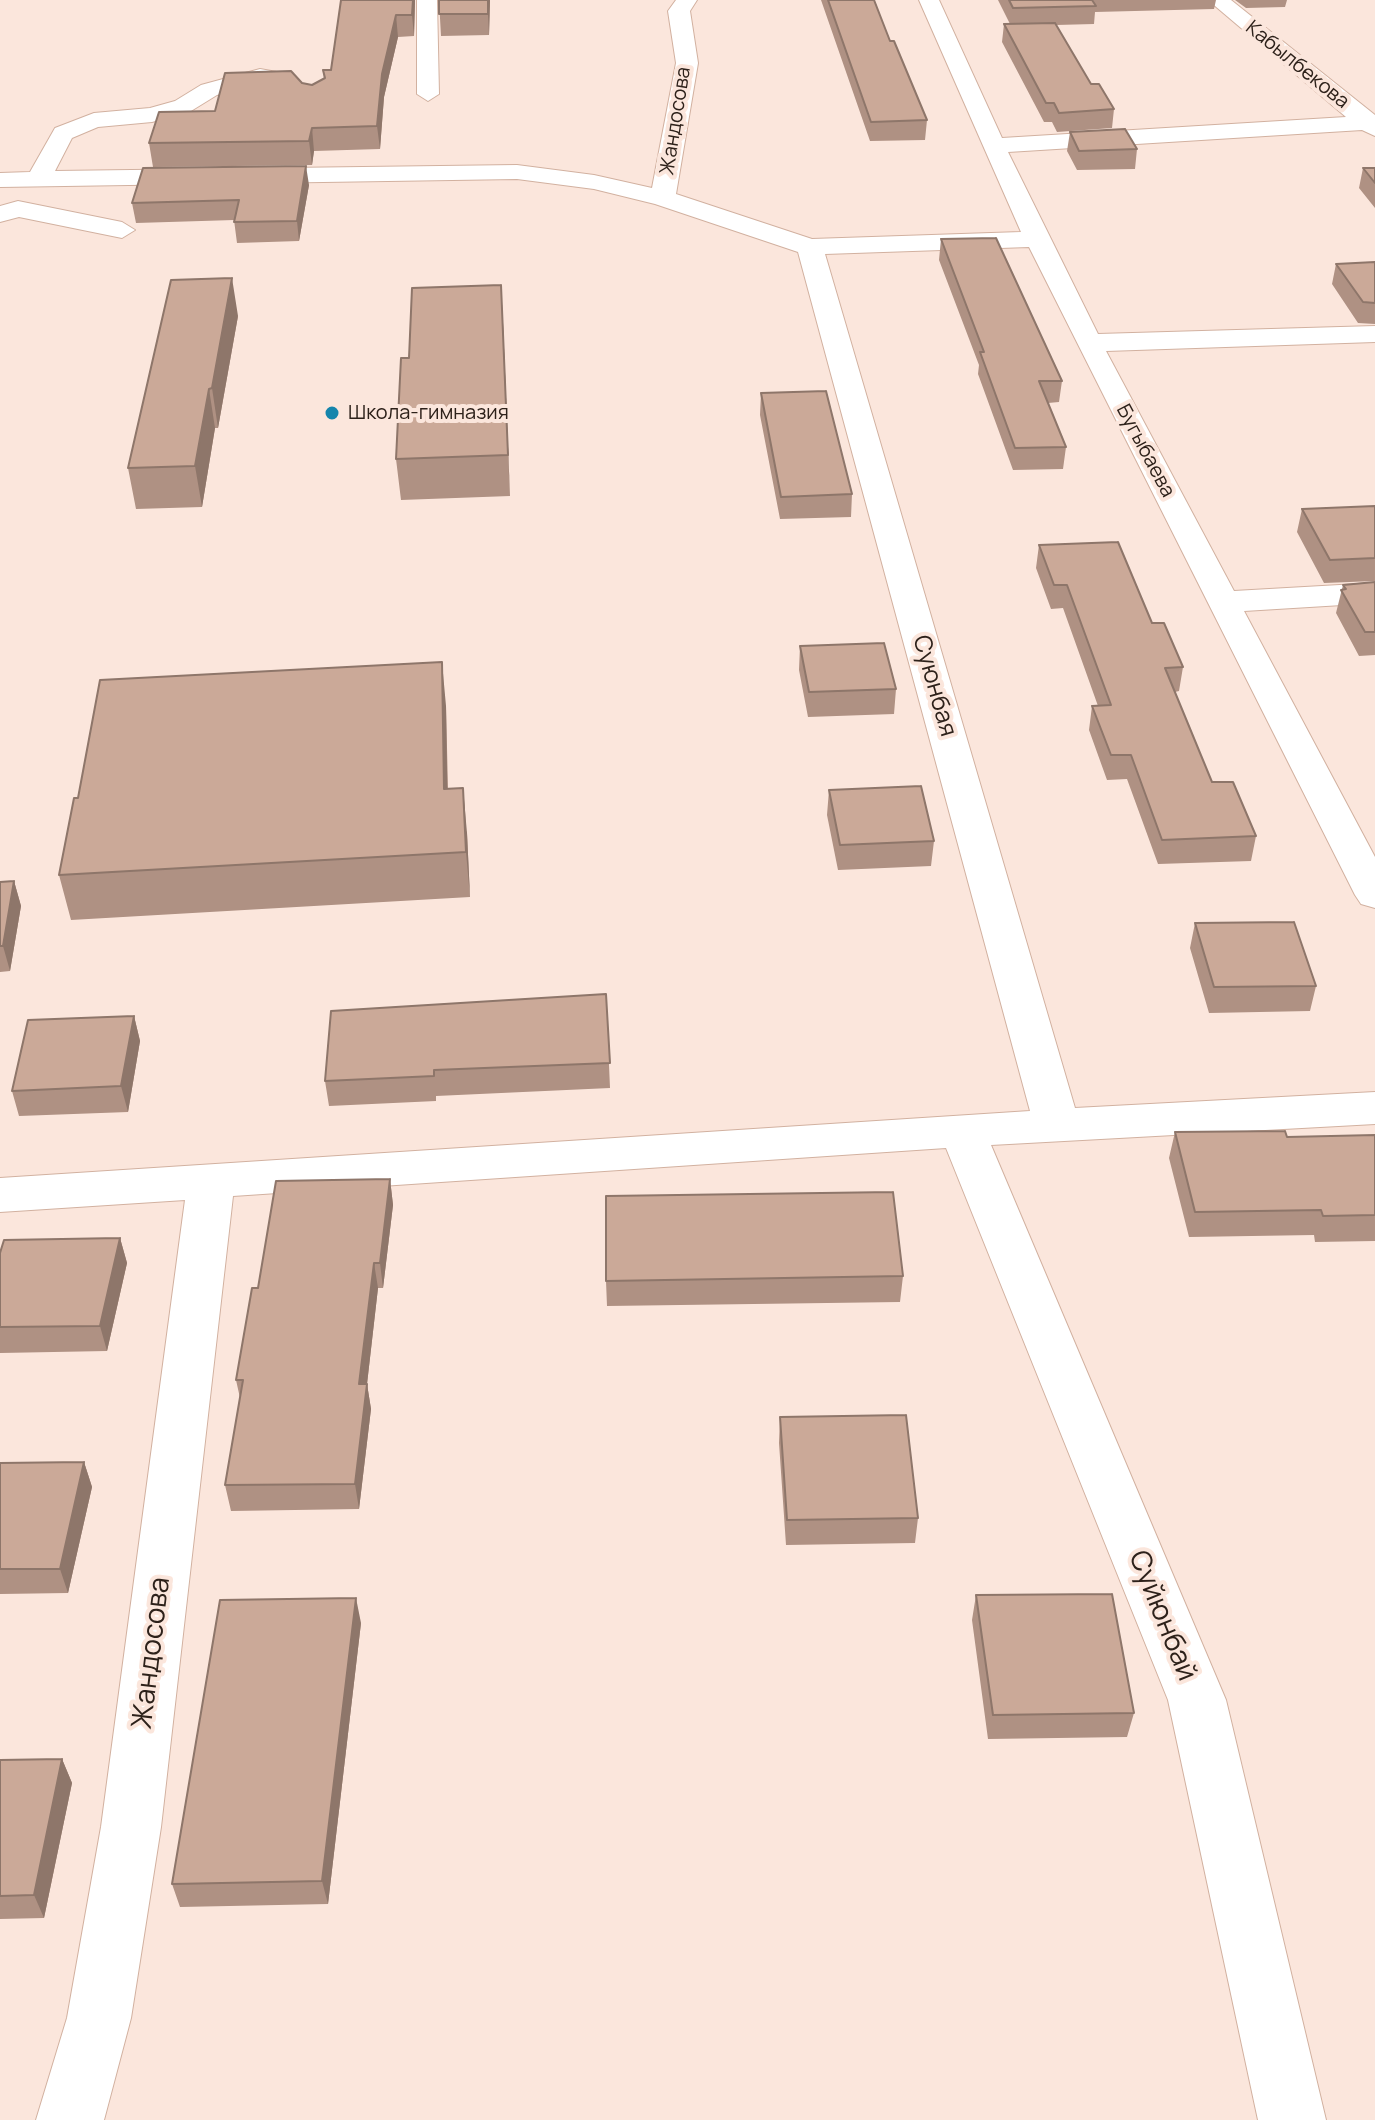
<!DOCTYPE html>
<meta charset="utf-8">
<style>
body{margin:0}
canvas{display:block;background:#fbe6dc}
</style>
<canvas width="1375" height="2120"></canvas>
<script>
const ctx = document.querySelector('canvas').getContext('2d');
ctx.lineJoin = 'round';
function poly(rows) {
  const path = new Path2D();
  for (const r of rows) {
    path.moveTo(r[0], r[1]);
    for (let i = 2; i < r.length; i += 2) path.lineTo(r[i], r[i + 1]);
  }
  return path;
}
function strokePath(path, color, width, dash) {
  ctx.strokeStyle = color;
  ctx.lineWidth = width;
  ctx.lineCap = dash ? 'butt' : 'round';
  ctx.setLineDash(dash || []);
  ctx.stroke(path);
}
function fillPath(path, color) {
  ctx.fillStyle = color;
  ctx.fill(path, 'evenodd');
}
function drawText(font, color, halo, rows, align = 'center') {
  ctx.font = font + ' Manrope,sans-serif';
  ctx.lineWidth = 8;
  ctx.setLineDash([]);
  ctx.textBaseline = 'middle';
  ctx.strokeStyle = halo;
  ctx.fillStyle = color;
  for (const [text, x, y, turn = 0] of rows) {
    ctx.save();
    ctx.translate(x, y);
    ctx.rotate((+turn || 0) * Math.PI / 180);
    ctx.textAlign = isNaN(turn) ? turn : align;
    if (halo) ctx.strokeText(text, 0, 0);
    ctx.fillText(text, 0, 0);
    ctx.restore();
  }
}
const minor = poly([
 [417,0,437,0,439,94,428,101,417,94,417,0],
 [676,0,697,0,690,11,698,63,676,194,812,239,1021,232,919,0,939,0,1002,138,1346,117,1208,0,1231,0,1375,115,1375,136,1362,130,1008,152,1098,334,1375,326,1375,342,1106,351,1234,591,1375,583,1375,603,1244,611,1375,857,1375,908,1361,904,1355,895,1029,247,825,254,1075,1108,1375,1092,1375,1124,991,1145,1226,1700,1326,2120,1258,2120,1168,1700,946,1148,233,1196,161,1827,131,2018,104,2120,36,2120,67,2018,101,1827,185,1200,0,1212,0,1178,1030,1111,798,252,655,204,594,189,517,179,0,187,0,173,30,172,55,128,94,113,150,108,175,101,201,85,260,69,288,74,291,79,280,86,261,83,217,95,191,111,152,122,98,127,72,138,55,171,517,165,594,175,652,188,676,63,668,11,676,0],
 [18,201,122,222,135,230,122,238,19,217,0,222,0,206,18,201]
]);
strokePath(minor, '#d2b1a0', 2);
fillPath(minor, '#fff');
fillPath(poly([
 [341,0,415,0,414,36,398,37,384,97,380,149,314,151,312,165,153,167,149,143,215,111,302,83,312,85,324,79,323,70,331,70],
 [439,0,490,0,489,35,441,36],
 [821,0,874,0,890,41,927,120,925,140,870,141],
 [998,0,1216,0,1214,9,1095,12,1094,24,1056,25,1091,84,1114,109,1112,128,1057,132,1052,122,1044,122,1002,42,1004,24,1010,24],
 [1235,0,1287,0,1285,7,1246,8],
 [1070,132,1137,149,1135,169,1077,170,1067,151],
 [1363,168,1375,168,1375,208,1359,188],
 [309,185,299,241,237,243,234,220,136,223,132,203],
 [941,239,1062,381,1059,402,1048,403,1066,447,1063,469,1013,470,978,374,979,365,939,260],
 [1375,262,1375,324,1358,323,1332,284,1336,264],
 [238,316,218,428,215,428,202,507,136,509,128,468],
 [503,323,510,496,401,500,396,459,409,358],
 [761,393,852,494,851,517,780,519,760,415],
 [1375,506,1375,581,1324,583,1297,532,1302,509],
 [1039,545,1152,623,1183,667,1179,691,1175,692,1212,782,1256,836,1251,861,1158,864,1127,779,1107,780,1089,730,1092,706,1098,706,1063,608,1051,609,1036,568],
 [1375,582,1375,655,1359,656,1336,613,1343,585],
 [800,646,896,689,894,714,808,717,799,670],
 [446,706,448,789,467,833,470,897,71,920,59,875,78,798],
 [829,790,934,841,931,866,838,870,827,815],
 [14,881,21,906,10,971,0,972,0,882],
 [1195,923,1316,986,1310,1011,1209,1013,1190,948],
 [606,994,610,1088,436,1096,436,1101,329,1106,325,1081],
 [134,1016,140,1041,128,1112,19,1116,12,1091],
 [1175,1132,1287,1137,1375,1135,1375,1241,1315,1242,1314,1235,1189,1237,1169,1158],
 [390,1179,393,1205,383,1288,378,1288,367,1384,371,1409,359,1509,231,1511,225,1485,240,1398,236,1380,258,1288],
 [120,1238,127,1263,107,1351,0,1353,0,1253],
 [903,1276,900,1302,607,1306,606,1281],
 [780,1417,918,1518,915,1543,786,1545,779,1443],
 [84,1462,92,1487,68,1593,0,1594,0,1463],
 [976,1595,1134,1713,1127,1737,988,1739,972,1620],
 [361,1623,328,1904,180,1907,172,1884],
 [62,1759,72,1783,44,1918,0,1919,0,1760]
]), '#af9183');
fillPath(poly([
 [413,0,415,0,414,36,412,15],
 [488,0,490,0,489,35,488,14],
 [396,15,398,37,384,97,380,149,377,126,382,74],
 [312,128,314,151,312,165,309,141],
 [306,166,309,185,299,241,297,221],
 [232,278,238,316,218,428,212,388],
 [501,285,503,323,510,496,508,455],
 [209,389,215,428,202,507,195,466],
 [442,662,446,706,448,834,444,789],
 [463,788,467,833,470,897,466,852],
 [14,881,21,906,10,971,3,946],
 [134,1016,140,1041,128,1112,121,1086],
 [390,1179,393,1205,383,1288,380,1263],
 [120,1238,127,1263,107,1351,100,1326],
 [374,1263,378,1288,367,1384,371,1409,359,1509,355,1484,359,1384],
 [84,1462,92,1487,68,1593,60,1569],
 [356,1598,361,1623,328,1904,322,1881],
 [62,1759,72,1783,44,1918,34,1895]
]), '#8e766a');
const building = poly([
 [341,0,413,0,412,15,396,15,382,74,377,126,312,128,309,141,149,143,159,112,215,111,225,73,291,71,302,83,312,85,325,78,323,70,331,70,341,0],
 [439,0,488,0,488,14,439,14,439,0],
 [828,0,874,0,890,41,894,41,927,120,871,122,828,0],
 [1009,0,1092,0,1096,6,1013,8,1009,0],
 [1055,23,1091,84,1099,84,1114,109,1059,113,1054,103,1046,103,1004,24,1055,23],
 [1125,129,1137,149,1079,151,1070,132,1125,129],
 [306,166,297,221,234,222,239,200,132,203,143,168,306,166],
 [1363,168,1375,168,1375,183,1363,168],
 [996,238,1062,381,1039,381,1066,447,1015,448,980,352,984,352,941,239,996,238],
 [1375,262,1375,303,1363,302,1336,264,1375,262],
 [232,278,212,388,209,389,195,466,128,468,171,280,232,278],
 [501,285,508,455,396,459,401,358,409,358,412,288,501,285],
 [826,391,852,494,781,497,761,393,826,391],
 [1375,506,1375,558,1330,560,1302,509,1375,506],
 [1118,542,1152,623,1164,623,1183,667,1165,668,1212,782,1233,782,1256,836,1162,840,1131,755,1111,755,1092,706,1111,705,1067,585,1054,585,1039,545,1118,542],
 [1375,582,1375,632,1365,632,1341,590,1346,589,1343,585,1375,582],
 [884,643,896,689,809,692,800,646,884,643],
 [442,662,444,789,463,788,466,852,59,875,74,798,78,798,100,680,442,662],
 [921,786,934,841,840,845,829,790,921,786],
 [14,881,3,946,0,946,0,882,14,881],
 [1294,922,1316,986,1214,987,1195,923,1294,922],
 [606,994,610,1063,434,1070,434,1076,325,1081,331,1011,606,994],
 [134,1016,121,1086,12,1091,28,1020,134,1016],
 [1285,1131,1287,1137,1375,1135,1375,1215,1323,1216,1321,1210,1195,1212,1175,1132,1285,1131],
 [390,1179,380,1263,374,1263,359,1384,367,1384,355,1484,225,1485,243,1380,236,1380,252,1288,258,1288,276,1181,390,1179],
 [893,1192,903,1276,606,1281,606,1196,893,1192],
 [120,1238,100,1326,0,1327,0,1253,4,1240,120,1238],
 [906,1415,918,1518,787,1520,780,1417,906,1415],
 [84,1462,60,1569,0,1569,0,1463,84,1462],
 [1112,1594,1134,1713,993,1715,976,1595,1112,1594],
 [356,1598,322,1881,172,1884,220,1600,356,1598],
 [62,1759,34,1895,0,1896,0,1760,62,1759]
]);
fillPath(building, '#cba998');
strokePath(building, '#8e766a', 2);
for (const [x, y, r, color] of [
 [332,413,8,"#1585ac"]
]) {
  const dot = new Path2D();
  dot.arc(x, y, r, 0, 2 * Math.PI);
  ctx.fillStyle = color;
  ctx.fill(dot);
  strokePath(dot, '#fbe6dc', 3);
}
drawText('20px', '#2d211a', '#fbe6dc', [
 ["Кабылбекова",1297,65,39],
 ["Жандосова",676,121,-81],
 ["Бугыбаева",1145,451,62]
]);
drawText('20px', '#2d211a', '#fbe6dc', [
 ["Школа-гимназия",348,413]
], 'left');
drawText('24px', '#2d211a', '#fbe6dc', [
 ["Суюнбая",934,686,74]
]);
drawText('28px', '#2d211a', '#fbe6dc', [
 ["Суйюнбай",1162,1616,68],
 ["Жандосова",152,1653,-83]
]);
</script>
